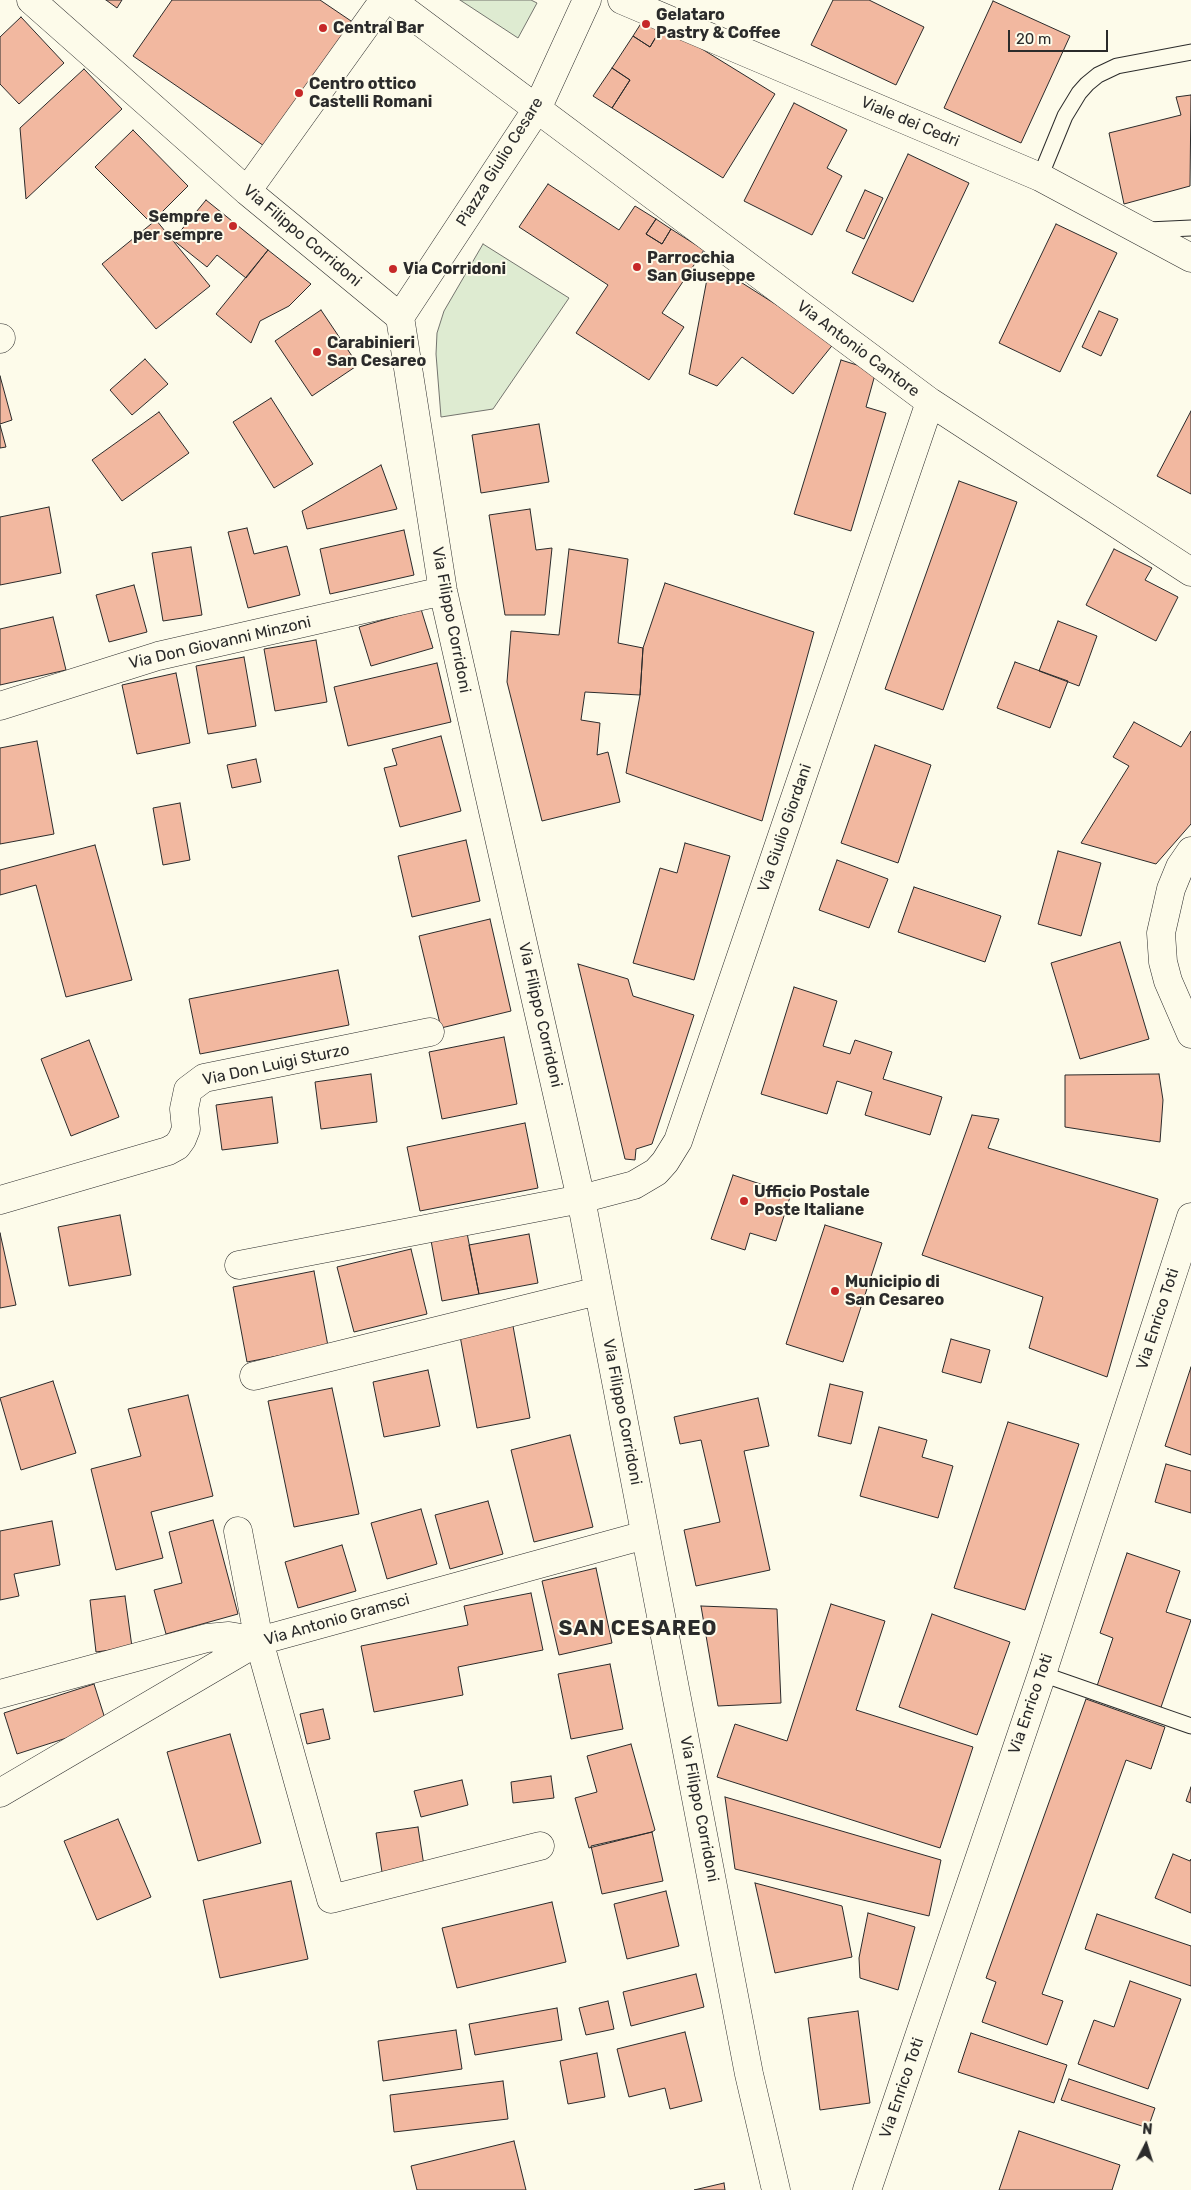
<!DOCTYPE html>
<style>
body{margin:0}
#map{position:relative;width:1191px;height:2190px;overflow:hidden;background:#fdfbea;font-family:Rubik,sans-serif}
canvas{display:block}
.north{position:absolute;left:1121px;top:2120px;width:50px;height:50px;-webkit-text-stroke:4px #fdfbea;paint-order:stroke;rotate:5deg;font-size:14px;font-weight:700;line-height:20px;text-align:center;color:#2b2b2b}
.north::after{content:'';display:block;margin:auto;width:18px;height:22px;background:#2b2b2b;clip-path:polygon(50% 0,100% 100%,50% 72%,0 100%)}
.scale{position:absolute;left:1008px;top:30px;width:100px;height:22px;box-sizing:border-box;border:2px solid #2b2b2b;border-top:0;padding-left:6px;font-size:15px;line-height:18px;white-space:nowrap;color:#2b2b2b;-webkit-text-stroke:4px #fdfbea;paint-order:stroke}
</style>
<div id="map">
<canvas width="1191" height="2190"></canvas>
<div class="north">N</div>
<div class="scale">20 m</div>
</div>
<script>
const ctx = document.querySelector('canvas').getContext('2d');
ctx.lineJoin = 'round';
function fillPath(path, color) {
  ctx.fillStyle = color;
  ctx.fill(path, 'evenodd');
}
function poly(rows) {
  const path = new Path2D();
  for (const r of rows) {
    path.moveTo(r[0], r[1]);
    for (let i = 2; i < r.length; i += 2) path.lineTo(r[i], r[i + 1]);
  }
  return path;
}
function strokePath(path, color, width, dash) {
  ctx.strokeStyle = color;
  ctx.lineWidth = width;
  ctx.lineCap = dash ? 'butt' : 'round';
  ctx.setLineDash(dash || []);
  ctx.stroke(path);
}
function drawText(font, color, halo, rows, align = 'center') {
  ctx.font = font + ' Rubik,sans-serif';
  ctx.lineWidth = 4;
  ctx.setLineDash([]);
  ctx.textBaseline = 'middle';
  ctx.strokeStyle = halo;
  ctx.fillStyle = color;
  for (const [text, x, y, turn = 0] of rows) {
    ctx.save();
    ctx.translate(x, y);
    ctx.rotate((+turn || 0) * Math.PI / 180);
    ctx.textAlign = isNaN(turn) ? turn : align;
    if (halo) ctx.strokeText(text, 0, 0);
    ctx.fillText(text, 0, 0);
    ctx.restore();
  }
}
const green = poly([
 [460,0,531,0,537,3,518,38,460,0],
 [483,244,569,298,493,409,441,417,436,354,437,333,444,311,483,244]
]);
fillPath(green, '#deebd1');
strokePath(green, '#74746e', 1);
const building = poly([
 [106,0,122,0,117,8,106,0],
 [172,0,320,0,354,23,267,148,133,56,172,0],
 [833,0,869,0,924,27,896,85,811,45,833,0],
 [993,1,1070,36,1021,143,944,108,993,1],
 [647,14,663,25,650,47,633,36,647,14],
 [21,17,64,63,19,104,0,84,0,37,21,17],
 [663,25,775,94,723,178,612,108,630,80,612,68,633,36,650,47,663,25],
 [612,68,630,80,612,108,593,96,612,68],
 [84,69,122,109,26,199,20,128,84,69],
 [1191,95,1190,186,1124,204,1109,133,1181,115,1176,97,1191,95],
 [794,103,847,130,827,168,842,176,812,235,744,201,794,103],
 [133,130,188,186,151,223,95,167,133,130],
 [908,154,969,183,913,302,852,273,908,154],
 [548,184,619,230,635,206,656,219,646,234,662,244,671,229,704,250,662,313,684,327,649,380,576,333,608,285,519,227,548,184],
 [865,190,883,198,864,239,846,231,865,190],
 [206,200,268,250,246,278,217,255,207,267,173,240,206,200],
 [656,219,671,229,662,244,646,234,656,219],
 [156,220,210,286,156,329,102,264,156,220],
 [1056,224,1117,253,1060,372,999,343,1056,224],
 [268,250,311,284,289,306,260,321,251,343,216,314,268,250],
 [728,274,835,342,793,394,742,357,717,386,689,374,707,279,728,274],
 [321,310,358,365,312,396,275,341,321,310],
 [1099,311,1118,319,1101,356,1082,347,1099,311],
 [145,359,168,384,132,415,110,390,145,359],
 [841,360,876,371,866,407,886,413,851,531,794,514,841,360],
 [0,376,12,420,0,424,0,376],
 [271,398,313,464,274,488,233,422,271,398],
 [1191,411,1191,494,1157,476,1191,411],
 [159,412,189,453,122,501,92,460,159,412],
 [539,424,549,482,481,493,472,435,539,424],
 [0,425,6,447,0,448,0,425],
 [381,465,397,509,307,529,302,511,381,465],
 [959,481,1017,502,943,710,885,689,959,481],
 [49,507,61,573,0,585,0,517,49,507],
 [530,509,536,550,552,548,545,615,505,615,489,515,530,509],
 [247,528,254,554,287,546,300,595,248,608,228,532,247,528],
 [404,530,414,575,330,594,320,549,404,530],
 [191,547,202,615,163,621,152,553,191,547],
 [569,549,628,559,618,643,643,648,640,695,585,692,581,720,600,723,597,755,608,752,620,802,542,821,507,682,511,631,559,635,569,549],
 [1114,549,1152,568,1145,580,1178,597,1156,641,1086,605,1114,549],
 [665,583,814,632,762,821,626,773,640,695,643,648,665,583],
 [134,585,147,632,109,642,96,595,134,585],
 [421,609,433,648,371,666,359,627,421,609],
 [53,617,66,670,0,685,0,629,53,617],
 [1058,621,1097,636,1079,686,1039,671,1058,621],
 [316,640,327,702,275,711,264,649,316,640],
 [244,657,256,726,208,734,196,666,244,657],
 [1015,662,1068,681,1050,728,997,708,1015,662],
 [437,663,451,722,348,746,334,687,437,663],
 [176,673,190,743,137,754,122,685,176,673],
 [1134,722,1181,747,1191,731,1191,824,1156,864,1081,843,1129,766,1113,757,1134,722],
 [441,736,461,811,400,827,384,768,397,765,392,749,441,736],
 [37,741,54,834,0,844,0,748,37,741],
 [875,745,931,765,898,863,841,843,875,745],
 [256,759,261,782,232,788,227,765,256,759],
 [180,803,190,860,163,865,153,808,180,803],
 [466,840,480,901,412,917,398,856,466,840],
 [685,843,730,856,694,980,633,963,660,868,677,873,685,843],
 [95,845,132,980,66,997,36,885,0,895,0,870,95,845],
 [1058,851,1101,863,1081,936,1038,924,1058,851],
 [837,860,888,879,869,928,819,910,837,860],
 [914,887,1001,916,985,962,898,932,914,887],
 [490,919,511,1011,441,1028,419,936,490,919],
 [1120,942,1149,1039,1080,1059,1051,963,1120,942],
 [578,964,628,979,633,996,694,1015,652,1144,636,1149,635,1160,625,1159,578,964],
 [338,970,349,1025,200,1054,189,999,338,970],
 [794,987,837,1001,823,1046,850,1054,855,1040,892,1052,883,1079,942,1097,930,1135,865,1115,872,1092,837,1081,827,1114,761,1094,794,987],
 [504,1037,517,1104,442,1119,429,1052,504,1037],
 [89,1040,119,1117,71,1136,41,1059,89,1040],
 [371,1074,377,1122,321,1129,315,1082,371,1074],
 [1159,1074,1163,1100,1160,1142,1065,1127,1065,1075,1159,1074],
 [272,1097,278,1143,222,1150,216,1105,272,1097],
 [972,1115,999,1119,988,1148,1158,1199,1107,1377,1029,1348,1043,1297,922,1255,972,1115],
 [525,1123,538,1188,420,1211,407,1147,525,1123],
 [733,1175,791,1194,776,1241,750,1233,745,1250,711,1239,733,1175],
 [120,1215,131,1275,69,1286,58,1227,120,1215],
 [825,1225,882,1243,843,1362,786,1344,825,1225],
 [466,1228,479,1294,442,1301,430,1235,466,1228],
 [0,1233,16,1305,0,1308,0,1233],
 [529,1234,538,1283,479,1294,469,1245,529,1234],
 [411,1249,427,1314,354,1332,337,1267,411,1249],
 [314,1271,328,1346,247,1362,233,1287,314,1271],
 [513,1326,530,1418,477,1428,460,1336,513,1326],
 [951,1339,990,1350,981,1383,942,1372,951,1339],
 [1191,1367,1191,1455,1165,1446,1191,1367],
 [428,1370,440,1426,384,1437,373,1382,428,1370],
 [53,1381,76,1453,21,1470,0,1398,53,1381],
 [830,1384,863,1392,851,1444,818,1436,830,1384],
 [332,1388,359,1514,294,1527,268,1401,332,1388],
 [188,1395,213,1496,151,1512,163,1558,116,1570,91,1469,141,1456,128,1409,188,1395],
 [758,1398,769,1446,744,1451,770,1570,696,1586,684,1530,720,1522,701,1440,680,1444,674,1417,758,1398],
 [1008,1422,1079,1444,1025,1610,954,1588,1008,1422],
 [879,1427,927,1440,922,1457,953,1466,938,1518,860,1496,879,1427],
 [570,1435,593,1527,534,1542,511,1450,570,1435],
 [1166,1464,1191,1471,1191,1513,1155,1502,1166,1464],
 [488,1501,503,1554,450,1569,435,1515,488,1501],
 [421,1509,437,1564,387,1579,371,1523,421,1509],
 [213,1520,238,1614,166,1634,154,1590,182,1583,169,1532,213,1520],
 [52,1521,60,1565,14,1574,19,1596,0,1600,0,1531,52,1521],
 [342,1545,356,1591,298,1608,285,1562,342,1545],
 [1127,1553,1180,1571,1166,1612,1191,1620,1159,1713,1095,1692,1113,1638,1100,1633,1127,1553],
 [596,1568,612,1643,559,1655,542,1581,596,1568],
 [531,1593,543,1650,458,1667,463,1695,374,1712,361,1646,468,1625,464,1606,531,1593],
 [125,1596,132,1647,96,1652,90,1600,125,1596],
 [831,1604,885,1621,856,1710,973,1747,940,1848,717,1777,735,1724,787,1741,831,1604],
 [701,1606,777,1609,781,1703,718,1706,701,1606],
 [932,1614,1010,1642,977,1735,899,1707,932,1614],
 [610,1664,623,1729,571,1739,558,1674,610,1664],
 [94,1684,107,1725,17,1754,4,1713,94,1684],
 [1086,1699,1165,1727,1151,1769,1126,1760,1042,1994,1063,2001,1047,2045,982,2022,996,1982,986,1978,1086,1699],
 [323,1709,330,1739,307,1744,300,1714,323,1709],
 [230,1734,261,1843,198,1861,167,1752,230,1734],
 [631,1744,655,1830,652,1832,589,1848,575,1798,597,1792,587,1756,631,1744],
 [551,1776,554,1798,513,1803,511,1782,551,1776],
 [462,1780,468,1805,421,1817,414,1791,462,1780],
 [1191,1787,1191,1803,1186,1801,1191,1787],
 [725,1797,941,1860,929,1916,735,1869,725,1797],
 [118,1819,151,1897,97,1920,64,1841,118,1819],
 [418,1827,424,1866,382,1872,376,1833,418,1827],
 [652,1832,663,1881,602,1894,591,1846,652,1832],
 [1173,1854,1190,1861,1191,1859,1191,1913,1155,1898,1173,1854],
 [291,1881,308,1959,220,1978,203,1900,291,1881],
 [755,1883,842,1906,852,1957,775,1973,755,1883],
 [666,1891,679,1946,627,1959,614,1904,666,1891],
 [552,1902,566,1962,457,1988,442,1928,552,1902],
 [868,1913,915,1927,898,1990,860,1978,859,1958,868,1913],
 [1097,1914,1191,1946,1191,1986,1085,1949,1097,1914],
 [696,1974,704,2007,631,2026,623,1992,696,1974],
 [1130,1981,1181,1999,1148,2089,1078,2064,1094,2020,1114,2027,1130,1981],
 [608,2001,614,2029,586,2035,579,2008,608,2001],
 [557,2008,562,2040,475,2055,469,2024,557,2008],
 [858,2011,870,2103,820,2110,808,2018,858,2011],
 [456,2030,462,2069,383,2081,378,2041,456,2030],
 [685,2032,702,2101,670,2109,665,2088,629,2097,617,2049,685,2032],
 [971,2033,1067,2065,1054,2103,958,2072,971,2033],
 [597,2053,605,2097,568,2104,560,2061,597,2053],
 [1069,2079,1155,2108,1148,2128,1061,2100,1069,2079],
 [503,2081,508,2119,394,2132,390,2095,503,2081],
 [1019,2131,1120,2165,1112,2190,999,2190,1019,2131],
 [514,2141,526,2190,417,2190,411,2166,514,2141],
 [724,2183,725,2190,694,2190,724,2183]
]);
fillPath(building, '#f2b8a0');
strokePath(building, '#2b2b2b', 1);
const lane = poly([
 [1040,177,1065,116,1079,93,1087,84,1098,75,1117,66,1191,52],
 [1148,230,1191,228],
 [1042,1674,1191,1726]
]);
const street = poly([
 [31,0,247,191,400,317,443,591,581,1199,749,2074,776,2190],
 [391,0,930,402,1191,572],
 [622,0,1040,177,1191,258],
 [247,191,384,0],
 [400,317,537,109,587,0],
 [0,339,1,338],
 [0,706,158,656,443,591],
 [1191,851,1180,867,1171,889,1161,933,1163,962,1168,981,1191,1034],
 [0,1200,168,1151,177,1146,182,1139,186,1129,184,1109,188,1090,204,1078,430,1032],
 [239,1265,581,1199,634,1185,656,1172,665,1162,678,1141,930,402],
 [254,1376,598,1291],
 [238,1531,259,1641,331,1899,540,1846],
 [0,1694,207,1638,229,1636,259,1641],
 [0,1793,259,1641,645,1535],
 [867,2190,1042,1674,1191,1217]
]);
strokePath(lane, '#2b2b2b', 17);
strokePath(street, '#2b2b2b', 29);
strokePath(lane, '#fdfbea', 15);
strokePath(street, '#fdfbea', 28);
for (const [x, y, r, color] of [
 [646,24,5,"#c62828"],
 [323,28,5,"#c62828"],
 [299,93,5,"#c62828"],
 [233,226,5,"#c62828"],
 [637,267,5,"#c62828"],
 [393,269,5,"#c62828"],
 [317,352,5,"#c62828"],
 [744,1201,5,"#c62828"],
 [835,1291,5,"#c62828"]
]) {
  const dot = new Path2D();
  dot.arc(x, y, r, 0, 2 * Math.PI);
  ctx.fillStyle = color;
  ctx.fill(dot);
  strokePath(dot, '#fdfbea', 2);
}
drawText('bold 16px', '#2b2b2b', '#fdfbea', [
 ["Gelataro",656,15],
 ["Pastry & Coffee",656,33],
 ["Central Bar",333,28],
 ["Centro ottico",309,84],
 ["Castelli Romani",309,102],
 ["Sempre e",223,217,"right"],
 ["per sempre",223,235,"right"],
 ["Parrocchia",647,258],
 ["San Giuseppe",647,276],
 ["Via Corridoni",403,269],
 ["Carabinieri",327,343],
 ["San Cesareo",327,361],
 ["Ufficio Postale",754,1192],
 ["Poste Italiane",754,1210],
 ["Municipio di",845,1282],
 ["San Cesareo",845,1300]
], 'left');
drawText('16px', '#2b2b2b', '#fdfbea', [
 ["Viale dei Cedri",910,122,23],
 ["Piazza Giulio Cesare",500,162,-58],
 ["Via Filippo Corridoni",302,236,40],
 ["Via Antonio Cantore",858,349,37],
 ["Via Filippo Corridoni",451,620,79],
 ["Via Don Giovanni Minzoni",220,643,-13],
 ["Via Giulio Giordani",785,828,-71],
 ["Via Filippo Corridoni",540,1015,77],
 ["Via Don Luigi Sturzo",276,1065,-12],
 ["Via Enrico Toti",1158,1319,-72],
 ["Via Filippo Corridoni",622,1412,79],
 ["Via Antonio Gramsci",337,1620,-16],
 ["Via Enrico Toti",1031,1704,-71],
 ["Via Filippo Corridoni",699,1809,79],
 ["Via Enrico Toti",902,2088,-71]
]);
ctx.letterSpacing = '1px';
drawText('bold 21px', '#2b2b2b', '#fdfbea', [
 ["SAN CESAREO",638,1629]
]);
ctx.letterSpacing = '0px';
</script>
